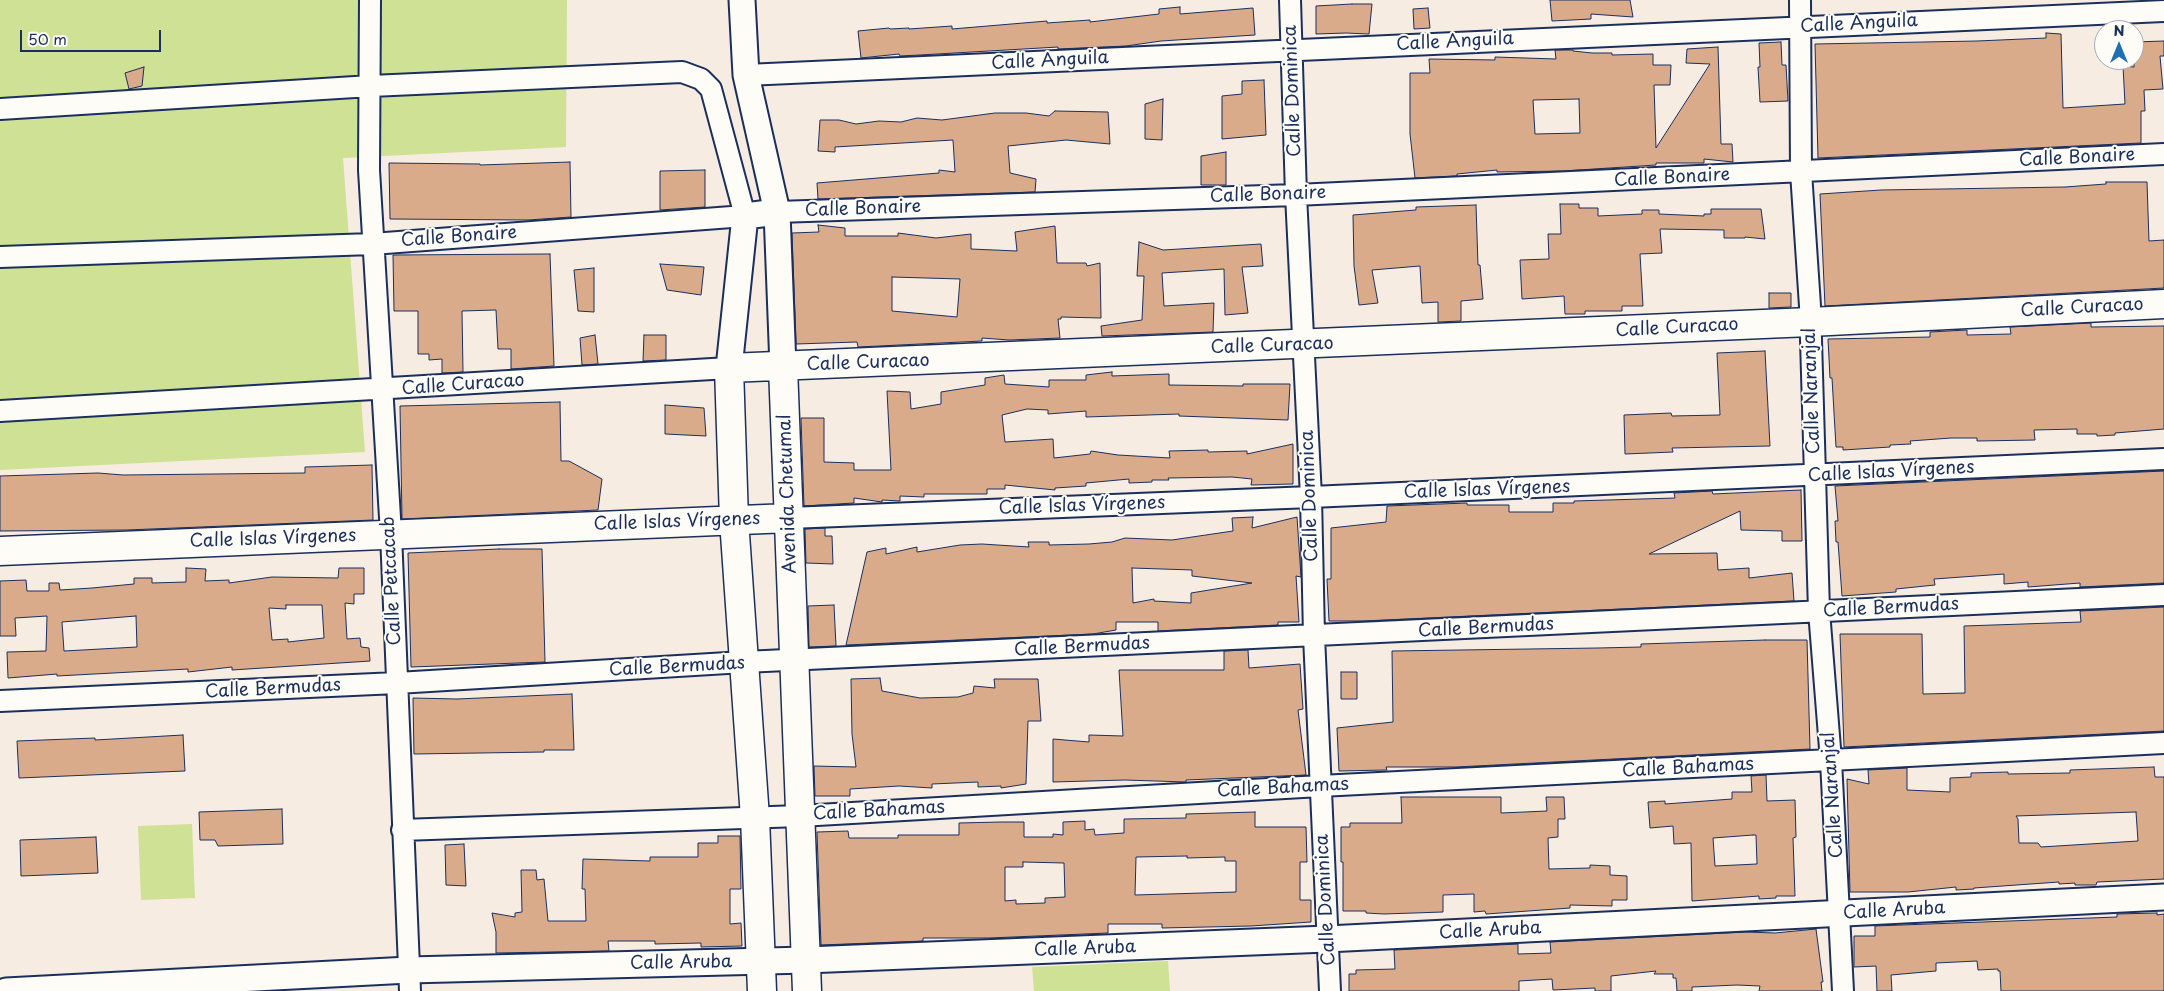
<!DOCTYPE html>
<meta charset="utf-8">
<style>
body{margin:0}
#map{position:relative;width:2164px;height:991px;overflow:hidden;background:#f6ece1;font-family:"Playpen Sans",sans-serif}
canvas{display:block}
.north{position:absolute;left:2094px;top:20px;width:50px;height:50px;box-sizing:border-box;background:#fdfcf7;border:1px solid #a3aaba;border-radius:50%;rotate:0deg;font-size:14px;font-weight:700;line-height:20px;text-align:center;color:#1b2f5e}
.north::after{content:'';display:block;margin:auto;width:18px;height:22px;background:#1f6fb2;clip-path:polygon(50% 0,100% 100%,50% 72%,0 100%)}
.scale{position:absolute;left:20px;top:30px;width:141px;height:22px;box-sizing:border-box;border:2px solid #1b2f5e;border-top:0;padding-left:6px;font-size:15px;line-height:18px;white-space:nowrap;color:#1b2f5e;-webkit-text-stroke:4px #fdfcf7;paint-order:stroke}
</style>
<div id="map">
<canvas width="2164" height="991"></canvas>
<div class="north">N</div>
<div class="scale">50 m</div>
</div>
<script>
const ctx = document.querySelector('canvas').getContext('2d');
ctx.lineJoin = 'round';
function fillPath(path, color) {
  ctx.fillStyle = color;
  ctx.fill(path, 'evenodd');
}
function poly(rows) {
  const path = new Path2D();
  for (const r of rows) {
    path.moveTo(r[0], r[1]);
    for (let i = 2; i < r.length; i += 2) path.lineTo(r[i], r[i + 1]);
  }
  return path;
}
function strokePath(path, color, width, dash) {
  ctx.strokeStyle = color;
  ctx.lineWidth = width;
  ctx.lineCap = dash ? 'butt' : 'round';
  ctx.setLineDash(dash || []);
  ctx.stroke(path);
}
function drawText(font, color, halo, rows, align = 'center') {
  ctx.font = font + ' "Playpen Sans",sans-serif';
  ctx.lineWidth = 4;
  ctx.setLineDash([]);
  ctx.textBaseline = 'middle';
  ctx.strokeStyle = halo;
  ctx.fillStyle = color;
  for (const [text, x, y, turn = 0] of rows) {
    ctx.save();
    ctx.translate(x, y);
    ctx.rotate((+turn || 0) * Math.PI / 180);
    ctx.textAlign = isNaN(turn) ? turn : align;
    if (halo) ctx.strokeText(text, 0, 0);
    ctx.fillText(text, 0, 0);
    ctx.restore();
  }
}
fillPath(poly([
 [0,0,567,0,566,147,343,158,365,452,0,470],
 [192,824,195,898,141,900,138,826],
 [1168,961,1170,991,1034,991,1032,967]
]), '#cfe195');
const building = poly([
 [1550,0,1630,0,1633,17,1591,14,1591,19,1552,21,1550,0],
 [1352,4,1372,4,1369,34,1346,33,1316,34,1316,6,1352,4],
 [1180,7,1180,14,1253,8,1255,35,1161,41,1126,46,1058,49,1058,47,920,55,900,56,899,54,861,58,858,31,889,28,890,29,909,28,909,29,952,26,952,29,1047,21,1047,23,1090,20,1090,22,1159,14,1159,9,1180,7],
 [1428,8,1430,28,1414,29,1413,9,1428,8],
 [2046,33,2061,34,2063,108,2125,104,2123,66,2134,67,2134,42,2164,41,2164,56,2160,56,2163,89,2144,90,2145,111,2141,111,2141,143,1818,158,1815,44,1977,41,2046,38,2046,33],
 [1781,42,1782,65,1786,65,1788,101,1760,102,1758,67,1760,67,1759,43,1781,42],
 [1718,47,1721,144,1732,144,1733,162,1704,159,1704,163,1656,163,1656,165,1563,171,1497,172,1497,170,1457,174,1457,176,1415,178,1410,134,1410,73,1430,73,1429,59,1495,60,1495,57,1556,59,1555,50,1573,50,1573,51,1592,53,1612,53,1612,55,1653,54,1653,65,1671,65,1670,85,1654,85,1656,148,1710,64,1686,63,1687,49,1718,47],
 [1579,99,1580,133,1535,134,1533,100,1579,99],
 [144,67,142,86,129,89,125,73,144,67],
 [1264,80,1266,135,1222,139,1222,96,1242,94,1242,81,1264,80],
 [1163,99,1162,140,1145,139,1145,104,1163,99],
 [1055,111,1108,112,1110,144,1066,140,1008,146,1010,173,1036,179,1035,192,818,199,817,183,939,173,939,170,955,172,953,140,835,147,835,152,818,151,820,120,839,120,856,124,879,121,901,122,917,118,942,120,995,113,1026,113,1049,116,1055,111],
 [1226,152,1226,185,1201,185,1201,156,1226,152],
 [570,162,571,217,528,220,390,219,389,163,480,164,480,165,570,162],
 [705,170,705,207,660,210,660,171,705,170],
 [2106,182,2147,182,2149,241,2164,240,2164,288,1825,306,1820,194,1881,190,2065,187,2106,184,2106,182],
 [1560,204,1579,204,1579,208,1598,208,1598,216,1642,214,1642,210,1659,210,1659,214,1704,216,1704,214,1711,214,1711,209,1761,209,1765,239,1745,237,1745,238,1724,238,1724,230,1660,229,1662,253,1640,254,1643,306,1622,306,1622,311,1585,311,1585,314,1565,314,1564,296,1522,299,1520,260,1549,259,1548,234,1561,234,1560,204],
 [1476,205,1478,265,1480,265,1483,299,1461,301,1461,321,1438,322,1438,302,1422,303,1420,266,1372,270,1378,303,1359,305,1354,266,1353,215,1416,210,1416,207,1476,205],
 [818,225,845,228,845,236,898,236,898,233,936,238,971,234,971,249,1017,251,1015,232,1055,226,1057,263,1086,263,1087,266,1100,263,1101,318,1061,317,1061,319,1058,319,1060,338,1009,340,982,338,982,341,858,347,857,342,796,344,792,233,819,232,818,225],
 [892,277,960,279,957,317,892,311,892,277],
 [1139,242,1163,250,1261,244,1263,266,1242,267,1248,313,1225,315,1224,269,1162,273,1164,306,1214,303,1213,332,1102,336,1101,326,1142,320,1144,276,1137,276,1139,242],
 [550,254,554,366,511,369,511,349,498,349,496,310,462,311,463,372,442,373,442,359,429,360,429,354,418,354,418,311,394,311,393,255,550,254],
 [660,264,704,267,701,295,667,290,660,264],
 [594,268,594,312,578,311,574,270,594,268],
 [1769,293,1791,293,1791,307,1769,308,1769,293],
 [2091,323,2091,327,2164,326,2164,429,2115,433,2115,435,2097,436,2097,434,2077,434,2077,429,2034,430,2035,440,1977,441,1977,438,1951,438,1910,441,1911,444,1890,445,1890,447,1843,450,1843,447,1836,447,1832,378,1830,378,1828,339,1930,337,1930,332,1967,330,1967,335,2011,334,2010,327,2091,323],
 [595,335,598,364,582,365,580,338,595,335],
 [644,335,666,335,666,360,643,361,644,335],
 [1765,351,1770,446,1672,448,1673,452,1625,454,1624,415,1671,413,1672,416,1720,415,1717,353,1765,351],
 [1112,372,1112,376,1169,374,1169,385,1243,386,1243,384,1290,384,1288,420,1179,416,1179,414,1086,417,1086,411,1048,414,1048,410,1027,409,1002,415,1005,442,1053,439,1054,458,1090,454,1091,451,1118,455,1170,458,1169,451,1208,450,1208,452,1247,451,1247,454,1293,444,1293,484,1251,485,1252,479,1232,477,1168,478,1169,480,1152,480,1152,482,1129,483,1129,479,1086,483,1086,486,1055,488,1055,490,1005,485,1005,489,987,489,987,494,924,494,924,497,900,496,900,501,882,500,882,502,854,498,854,503,804,506,801,418,824,418,824,462,854,463,854,470,891,470,887,391,910,392,911,409,941,404,941,392,985,385,985,378,1004,375,1005,384,1049,387,1049,380,1086,380,1086,375,1112,372],
 [560,402,561,461,569,461,602,479,598,510,402,519,400,406,560,402],
 [665,405,704,408,706,436,665,434,665,405],
 [372,465,373,520,126,530,0,531,0,476,98,473,123,475,305,473,305,467,372,465],
 [2164,471,2164,583,2080,587,2080,583,2028,587,2028,582,2004,584,2004,574,1934,579,1935,585,1896,589,1896,592,1842,596,1838,542,1836,542,1835,521,1838,521,1835,486,2164,471],
 [1801,490,1802,541,1782,541,1782,531,1741,530,1740,511,1649,554,1717,553,1718,570,1749,568,1749,578,1792,573,1794,601,1363,621,1329,621,1327,579,1331,579,1331,528,1386,522,1387,506,1467,503,1467,505,1509,505,1509,512,1553,512,1553,503,1574,503,1574,501,1675,498,1674,493,1712,491,1713,494,1801,490],
 [1253,517,1252,528,1297,517,1301,577,1296,576,1299,622,1278,622,1278,625,1158,631,1158,622,1116,622,1116,630,1093,634,846,645,867,552,886,548,886,554,917,547,917,552,960,545,982,544,1029,547,1028,542,1049,542,1049,545,1089,544,1112,542,1125,538,1172,540,1233,531,1232,518,1253,517],
 [1132,568,1192,570,1192,576,1252,583,1191,593,1191,603,1154,601,1154,599,1133,603,1132,568],
 [825,528,825,536,832,536,833,564,806,563,805,529,825,528],
 [499,549,542,549,545,662,411,667,408,553,499,549],
 [186,568,206,569,205,581,229,580,229,583,272,577,338,578,339,568,364,568,364,594,354,594,354,604,345,603,347,639,360,638,361,647,369,648,370,661,232,670,232,667,188,672,188,669,57,676,57,674,8,678,7,652,46,651,47,616,15,618,16,636,0,636,0,581,26,580,27,591,49,591,49,583,59,583,60,590,92,588,134,584,134,578,152,578,152,583,186,582,186,568],
 [286,605,322,605,324,638,288,642,288,639,272,640,269,608,286,609,286,605],
 [136,616,137,647,64,651,62,622,136,616],
 [834,605,836,646,809,647,808,606,834,605],
 [2164,607,2164,731,1844,747,1840,634,1922,634,1923,694,1965,693,1964,626,2081,622,2080,611,2164,607],
 [1765,640,1807,640,1810,749,1456,767,1386,767,1387,770,1339,771,1337,728,1393,722,1392,651,1598,648,1641,647,1641,644,1765,640],
 [1248,650,1249,668,1300,664,1303,709,1298,710,1306,775,1186,780,1186,782,1125,780,1053,782,1053,739,1089,742,1089,735,1123,736,1119,670,1224,670,1224,651,1248,650],
 [1341,672,1357,672,1357,699,1341,699,1341,672],
 [880,678,882,691,920,698,958,697,973,693,974,686,995,688,994,679,1038,679,1041,721,1028,721,1026,784,1001,788,1001,786,978,787,978,782,932,784,932,788,899,786,850,789,850,796,815,796,814,766,856,767,852,734,851,679,880,678],
 [572,694,574,750,544,750,544,752,414,754,413,698,457,699,572,694],
 [183,735,185,771,19,778,17,741,95,738,95,740,183,735],
 [2154,767,2155,777,2164,777,2164,879,2097,882,2096,885,2075,885,2075,883,2059,884,2059,882,1974,888,1974,889,1956,890,1956,887,1908,892,1850,892,1847,779,1869,784,1868,770,1907,768,1907,790,1950,792,1950,778,1971,777,1971,773,2008,772,2008,774,2070,773,2070,770,2154,767],
 [2136,812,2138,841,2041,847,2038,843,2019,843,2018,819,2016,816,2136,812],
 [1766,775,1767,801,1795,800,1796,837,1793,838,1795,896,1776,896,1776,898,1759,899,1759,896,1692,901,1691,843,1674,844,1673,826,1650,828,1648,802,1665,801,1665,804,1732,799,1732,792,1752,792,1751,776,1766,775],
 [1753,835,1756,835,1757,864,1715,866,1713,838,1753,835],
 [1401,797,1501,797,1501,813,1547,811,1546,797,1564,797,1565,819,1558,819,1558,837,1548,838,1549,869,1590,868,1590,865,1610,866,1610,875,1627,876,1627,900,1612,900,1612,906,1570,905,1570,908,1486,914,1485,911,1474,912,1474,894,1443,895,1443,912,1384,914,1366,913,1366,911,1343,911,1343,862,1341,862,1341,827,1350,827,1350,823,1402,823,1401,797],
 [282,809,283,844,218,846,215,840,200,840,199,812,282,809],
 [1255,812,1255,827,1306,827,1307,862,1300,862,1300,900,1311,900,1311,922,1251,926,1162,928,1162,924,1108,924,1108,933,989,938,923,938,923,941,821,945,817,832,848,831,849,838,898,838,898,835,959,835,959,823,1000,822,1024,822,1024,837,1053,837,1053,834,1063,835,1063,822,1085,821,1085,830,1094,829,1095,835,1124,833,1124,819,1186,818,1186,814,1255,812],
 [1187,856,1187,858,1225,857,1225,861,1236,861,1236,892,1135,895,1136,857,1187,856],
 [1023,862,1064,863,1065,897,1045,898,1045,903,1016,904,1016,900,1005,901,1005,867,1023,867,1023,862],
 [718,836,740,836,741,889,730,889,730,924,741,923,742,946,701,947,701,943,655,944,655,941,608,941,609,951,496,953,496,932,492,913,515,917,515,913,522,912,521,870,536,870,537,880,544,879,548,921,586,921,585,889,582,889,583,859,650,861,650,857,698,857,698,843,718,843,718,836],
 [96,837,98,873,21,876,20,840,96,837],
 [464,844,466,886,446,885,445,845,464,844],
 [2157,913,2157,915,2164,914,2164,991,2001,991,2000,971,1998,971,1998,969,1978,970,1977,961,1936,963,1936,971,1891,975,1892,991,1877,991,1876,966,1854,967,1854,936,1875,936,1875,926,2117,917,2117,914,2157,913],
 [1816,929,1823,982,1821,982,1822,991,1759,991,1760,986,1737,985,1692,987,1692,991,1677,991,1676,978,1673,978,1673,974,1654,974,1656,971,1611,976,1611,991,1595,991,1595,988,1553,990,1552,979,1519,981,1519,991,1349,991,1349,974,1356,974,1356,970,1395,969,1394,950,1518,944,1518,954,1551,953,1550,942,1745,932,1775,933,1816,929]
]);
fillPath(building, '#d9ab8b');
strokePath(building, '#1b2f5e', 1);
const minor = poly([
 [370,0,369,170,391,534,410,991],
 [1290,0,1296,195,1311,497,1314,636,1330,991],
 [1800,0,1801,172,1810,306,1819,611,1831,761,1843,991],
 [746,75,2164,11],
 [0,109,371,86,682,72,701,79,711,89,745,216,372,244,0,257],
 [777,212,1296,195,2164,154],
 [0,411,729,368],
 [789,518,1311,497,2164,459],
 [0,701,397,683,744,662,2164,595],
 [402,830,800,816,1320,786,2164,743]
]);
const tertiary = poly([
 [742,0,746,75,777,212,783,367],
 [729,368,745,216,777,212],
 [6,991,409,970,806,960,1327,939,2164,897]
]);
const secondary = poly([
 [783,367,807,991],
 [0,551,789,518],
 [762,991,755,818,734,520,729,368,1810,322,2164,304]
]);
strokePath(minor, '#1b2f5e', 24);
strokePath(tertiary, '#1b2f5e', 29);
strokePath(secondary, '#1b2f5e', 31);
strokePath(minor, '#fdfcf7', 20);
strokePath(tertiary, '#fdfcf7', 25);
strokePath(secondary, '#fdfcf7', 28);
drawText('18px', '#1b2f5e', '#fdfcf7', [
 ["Calle Anguila",1859,24,-3],
 ["Calle Anguila",1455,42,-3],
 ["Calle Anguila",1050,61,-3],
 ["Calle Dominica",1293,91,-92],
 ["Calle Bonaire",2077,158,-3],
 ["Calle Bonaire",1672,178,-3],
 ["Calle Bonaire",1268,195,-2],
 ["Calle Bonaire",863,209,-2],
 ["Calle Bonaire",459,237,-4],
 ["Calle Curacao",2082,308,-3],
 ["Calle Curacao",1677,328,-3],
 ["Calle Curacao",1272,346,-2],
 ["Calle Curacao",868,363,-2],
 ["Calle Curacao",463,385,-4],
 ["Calle Naranjal",1812,391,-92],
 ["Calle Islas Vírgenes",1891,472,-3],
 ["Calle Islas Vírgenes",1487,490,-2],
 ["Avenida Chetumal",788,494,-92],
 ["Calle Dominica",1310,496,-92],
 ["Calle Islas Vírgenes",1082,506,-2],
 ["Calle Islas Vírgenes",677,522,-2],
 ["Calle Islas Vírgenes",273,539,-2],
 ["Calle Petcacab",392,581,-93],
 ["Calle Bermudas",1891,608,-3],
 ["Calle Bermudas",1486,628,-3],
 ["Calle Bermudas",1082,647,-3],
 ["Calle Bermudas",677,667,-3],
 ["Calle Bermudas",273,689,-3],
 ["Calle Bahamas",1688,768,-3],
 ["Calle Bahamas",1283,788,-3],
 ["Calle Naranjal",1833,795,-94],
 ["Calle Bahamas",879,811,-3],
 ["Calle Dominica",1326,900,-93],
 ["Calle Aruba",1894,911,-3],
 ["Calle Aruba",1490,931,-3],
 ["Calle Aruba",1085,949,-2],
 ["Calle Aruba",681,963,-1]
]);
</script>
